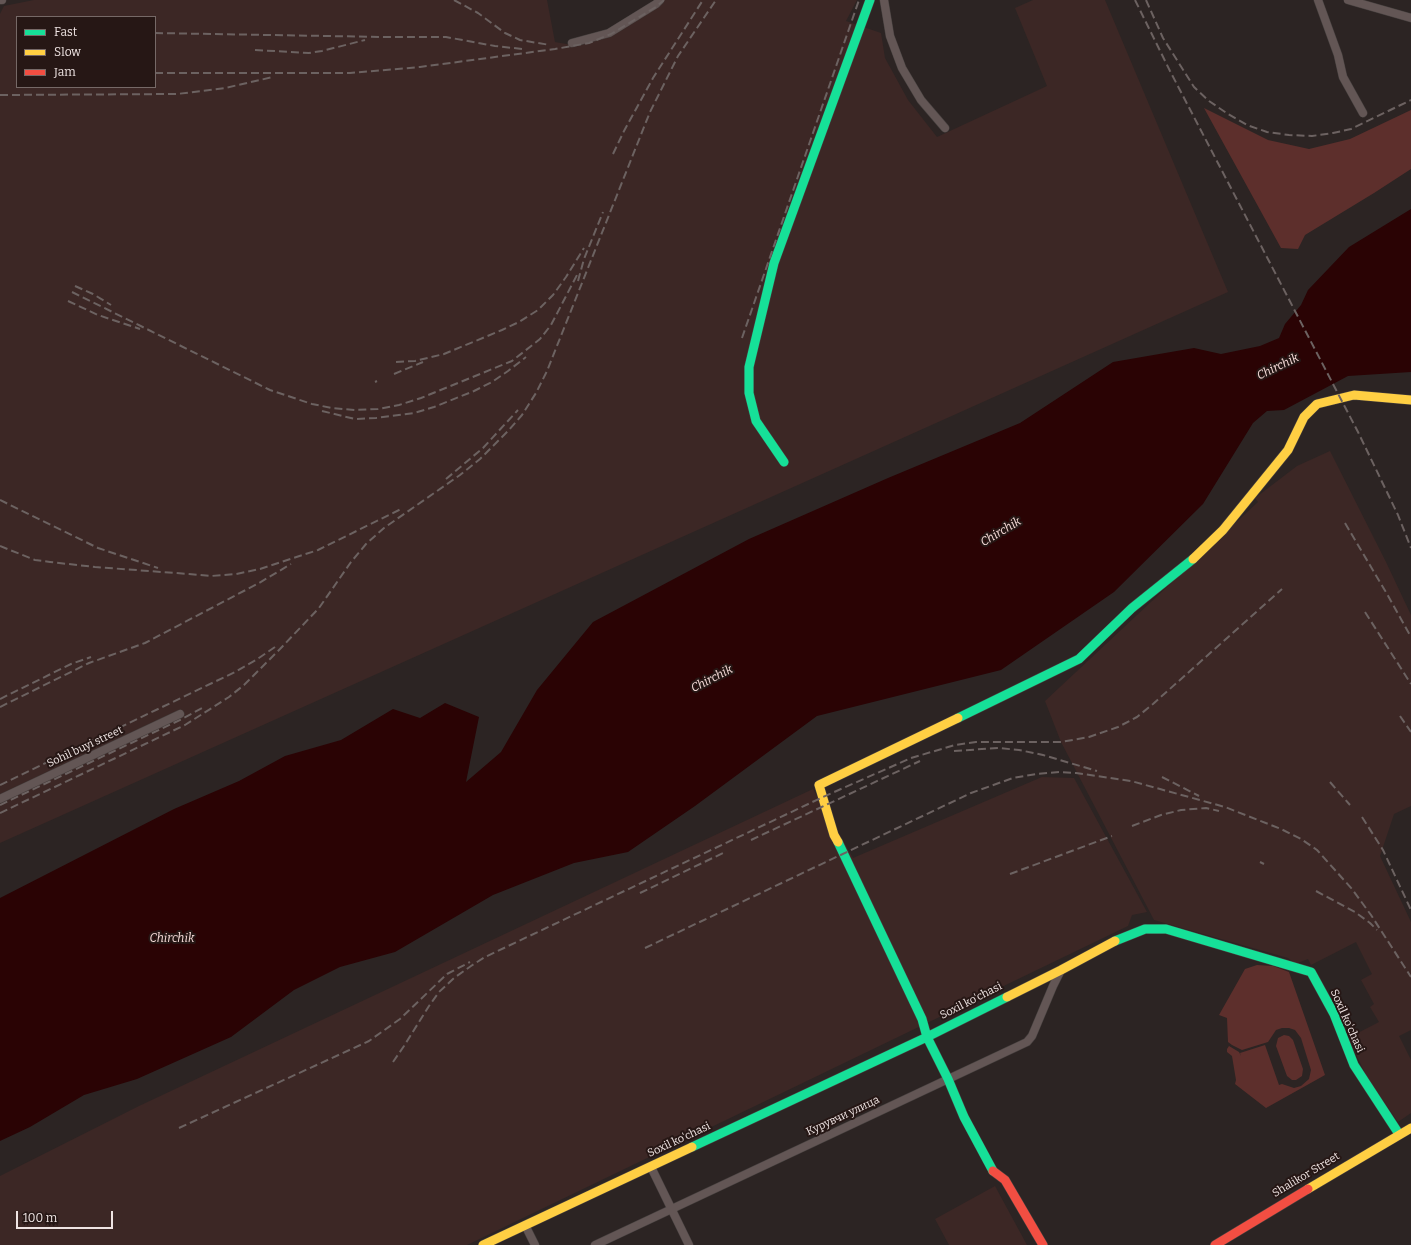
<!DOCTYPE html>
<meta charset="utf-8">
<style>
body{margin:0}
#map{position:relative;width:1411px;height:1245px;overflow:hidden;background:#2c2423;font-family:Bitter,serif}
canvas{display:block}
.legend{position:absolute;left:16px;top:16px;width:140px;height:72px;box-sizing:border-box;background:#261715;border:1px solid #766967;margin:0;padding:5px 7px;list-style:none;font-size:12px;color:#efe4e3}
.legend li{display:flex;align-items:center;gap:8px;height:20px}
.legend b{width:20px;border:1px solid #766967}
.scale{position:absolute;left:16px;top:1211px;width:97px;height:18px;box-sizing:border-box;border:2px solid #efe4e3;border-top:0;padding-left:5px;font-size:12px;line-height:14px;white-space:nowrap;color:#efe4e3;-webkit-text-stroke:3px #261715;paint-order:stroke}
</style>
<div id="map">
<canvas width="1411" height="1245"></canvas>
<ul class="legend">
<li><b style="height:5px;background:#16e098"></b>Fast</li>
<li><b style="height:5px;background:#ffcf43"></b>Slow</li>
<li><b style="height:5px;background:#f24e42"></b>Jam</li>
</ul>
<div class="scale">100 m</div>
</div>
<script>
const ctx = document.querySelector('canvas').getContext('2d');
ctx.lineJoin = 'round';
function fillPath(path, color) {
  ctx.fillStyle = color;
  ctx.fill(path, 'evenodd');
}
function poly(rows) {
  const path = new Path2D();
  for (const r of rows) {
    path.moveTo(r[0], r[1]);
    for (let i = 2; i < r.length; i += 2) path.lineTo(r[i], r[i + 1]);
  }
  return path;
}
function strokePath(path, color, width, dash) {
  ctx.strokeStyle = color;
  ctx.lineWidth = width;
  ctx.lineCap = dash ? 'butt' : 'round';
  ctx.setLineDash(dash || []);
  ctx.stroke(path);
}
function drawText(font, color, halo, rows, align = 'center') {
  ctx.font = font + ' Bitter,serif';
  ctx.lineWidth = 4;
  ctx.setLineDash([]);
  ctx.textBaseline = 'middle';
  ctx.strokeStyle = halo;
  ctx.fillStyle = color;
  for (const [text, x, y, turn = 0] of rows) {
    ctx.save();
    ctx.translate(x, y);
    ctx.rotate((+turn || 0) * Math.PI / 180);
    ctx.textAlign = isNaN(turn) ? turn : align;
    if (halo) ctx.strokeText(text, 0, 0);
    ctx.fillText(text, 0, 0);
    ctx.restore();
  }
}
fillPath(poly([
 [34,0,547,0,555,42,578,46,622,29,664,0,857,0,846,21,881,33,885,58,908,100,937,137,1047,86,1015,8,1033,0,1105,0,1228,292,0,843,0,14,4,6],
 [17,17,155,17,155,87,17,87],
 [1330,451,1386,562,1411,615,1411,806,1394,814,1380,856,1411,922,1411,1030,1399,1036,1411,1060,1411,1113,1398,1122,1367,1077,1348,1038,1379,1022,1370,1007,1374,1004,1361,980,1372,974,1356,942,1311,965,1308,959,1295,964,1288,958,1154,920,1061,742,1045,701,1258,502,1255,498,1297,466],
 [1042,777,1074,778,1147,912,1132,915,1128,926,467,1245,0,1245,0,1176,139,1106,813,789,853,858],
 [995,1186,1027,1245,949,1245,935,1219]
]), '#3c2725');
fillPath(poly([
 [1204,108,1268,140,1309,149,1350,139,1411,110,1411,169,1374,193,1305,235,1298,249,1281,248],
 [1257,965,1273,966,1289,972,1325,1075,1266,1108,1235,1084,1236,1080,1232,1056,1227,1052,1227,1049,1229,1046,1239,1052,1241,1056,1240,1053,1265,1045,1279,1085,1282,1084,1294,1088,1301,1086,1309,1079,1311,1070,1301,1038,1295,1030,1289,1028,1282,1028,1276,1030,1268,1042,1242,1050,1232,1045,1228,1042,1227,1018,1219,1015,1245,969],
 [1284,1035,1289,1036,1293,1040,1303,1069,1302,1076,1296,1080,1292,1080,1287,1076,1276,1046,1278,1038]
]), '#5d2f2c');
fillPath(poly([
 [1411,209,1411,372,1348,376,1284,410,1267,411,1253,423,1203,504,1114,592,1001,670,817,716,695,806,628,852,574,863,493,895,395,952,340,967,294,990,231,1037,137,1079,84,1095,30,1127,0,1141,0,898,174,809,239,781,285,756,341,740,393,709,420,718,445,703,479,717,466,782,501,752,537,690,593,622,749,539,888,478,1020,423,1113,362,1194,348,1221,354,1260,346,1279,338,1285,324,1301,305,1308,290,1349,247]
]), '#2a0304');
const street = poly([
 [0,0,2,0],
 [884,0,890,36,902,68,921,100,945,128],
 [1318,0,1338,55,1343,77,1363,113],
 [1348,0,1411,18],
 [572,43,609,33,656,4,660,0],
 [0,799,180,714],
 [651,1167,689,1245],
 [525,1225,535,1245],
 [595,1245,1027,1042,1032,1036,1053,986,1061,970]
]);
const fast = poly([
 [784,462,756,421,749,393,749,367,774,263,870,0],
 [958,718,1079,659,1132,608,1193,559],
 [838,842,922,1019,927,1037,948,1079,964,1117,993,1171],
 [1115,941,1145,929,1166,929,1311,972,1334,1014,1354,1065,1399,1134],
 [692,1147,927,1037,1007,997]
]);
const slow = poly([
 [1193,559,1223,530,1288,450,1304,417,1317,404,1354,395,1411,400],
 [838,842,834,835,819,785,958,718],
 [1007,997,1061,970,1115,941],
 [1308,1189,1411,1128],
 [483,1245,692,1147]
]);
const jam = poly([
 [993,1171,1005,1180,1043,1245],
 [1215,1245,1308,1189]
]);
strokePath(street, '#46403f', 9);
strokePath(fast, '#46403f', 10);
strokePath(slow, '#46403f', 10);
strokePath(jam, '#46403f', 10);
strokePath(street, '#635655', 8);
strokePath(fast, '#16e098', 9);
strokePath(slow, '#ffcf43', 9);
strokePath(jam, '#f24e42', 9);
strokePath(poly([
 [454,0,478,13,505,33,520,40,550,45],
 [1135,0,1170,71,1358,432,1398,515,1411,548],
 [1146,0,1163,38,1194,87,1209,101,1228,114,1247,125,1267,132,1289,135,1312,136,1333,133,1351,129,1411,100],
 [155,33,385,37,446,37,495,46,522,49],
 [255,50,309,53,322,51,365,40],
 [155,73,350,73,420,67,555,49,589,43,611,34,656,7,664,0],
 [0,95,177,94,225,88,273,77],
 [613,154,624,131,653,78,703,0],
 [578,281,584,259,603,212],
 [75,286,93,294,111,305],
 [72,292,270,390,312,404,332,408,355,410,378,409,399,405,421,398,512,361,540,339,551,325,577,275],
 [68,301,98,315,140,329],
 [742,338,859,0],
 [396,362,415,361,444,354,502,330,519,322,538,310,553,295,566,277,584,248],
 [394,374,423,362],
 [375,382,377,381],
 [322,411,355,419,376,418,414,413,434,407,474,391,492,382,508,371,526,357],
 [446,479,483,448,518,410],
 [0,500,98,548,158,568],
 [1345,523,1387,594,1411,637],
 [0,546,35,560,50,562,95,567,189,574,211,576,236,574,260,569,318,550,401,509],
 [1365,612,1411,684],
 [0,699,71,664,91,657],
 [0,707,89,663,145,643,259,583,291,564],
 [1400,716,1411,732],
 [954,751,998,748,1019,750,1043,755,1097,771],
 [1162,777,1199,796],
 [1330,782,1350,805],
 [0,785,235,672,256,660,275,647],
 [0,805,182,719,202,708],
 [0,813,185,725,229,697,244,685,280,649,319,608,351,562,366,544,384,528,460,475,480,459,508,431,522,415,536,393,547,371,650,112,678,56,716,0],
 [1362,817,1383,850,1411,910],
 [1132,826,1161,815,1181,810,1206,808,1219,811],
 [751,840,920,761],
 [1260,862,1264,864],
 [1010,874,1112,836],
 [1316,891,1355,912,1370,923,1377,930],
 [640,893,723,853],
 [645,948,971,793,1013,778,1036,774,1060,772,1076,773,1131,781,1225,807,1281,829,1301,839,1317,850,1352,889,1371,915,1411,977],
 [393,1062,404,1046,429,1006,439,992,454,978,471,966,485,957,823,797,911,758,955,745,976,742,1061,742,1089,737,1118,727,1137,717,1153,704,1282,589],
 [179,1128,369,1041,400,1019,447,974,470,962]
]), '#6c6261', 2, [8, 4]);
drawText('11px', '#efe4e3', '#261715', [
 ["Sohil buyi street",85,747,-25],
 ["Soxil ko'chasi",971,1001,-27],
 ["Soxil ko'chasi",1347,1021,66],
 ["Курувчи улица",843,1116,-25],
 ["Soxil ko'chasi",679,1140,-25],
 ["Shаlikor Street",1306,1175,-31]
]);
drawText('italic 12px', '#f8ddda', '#261715', [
 ["Chirchik",1278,367,-26],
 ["Chirchik",1001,532,-31],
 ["Chirchik",712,679,-27],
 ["Chirchik",172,939]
]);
</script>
